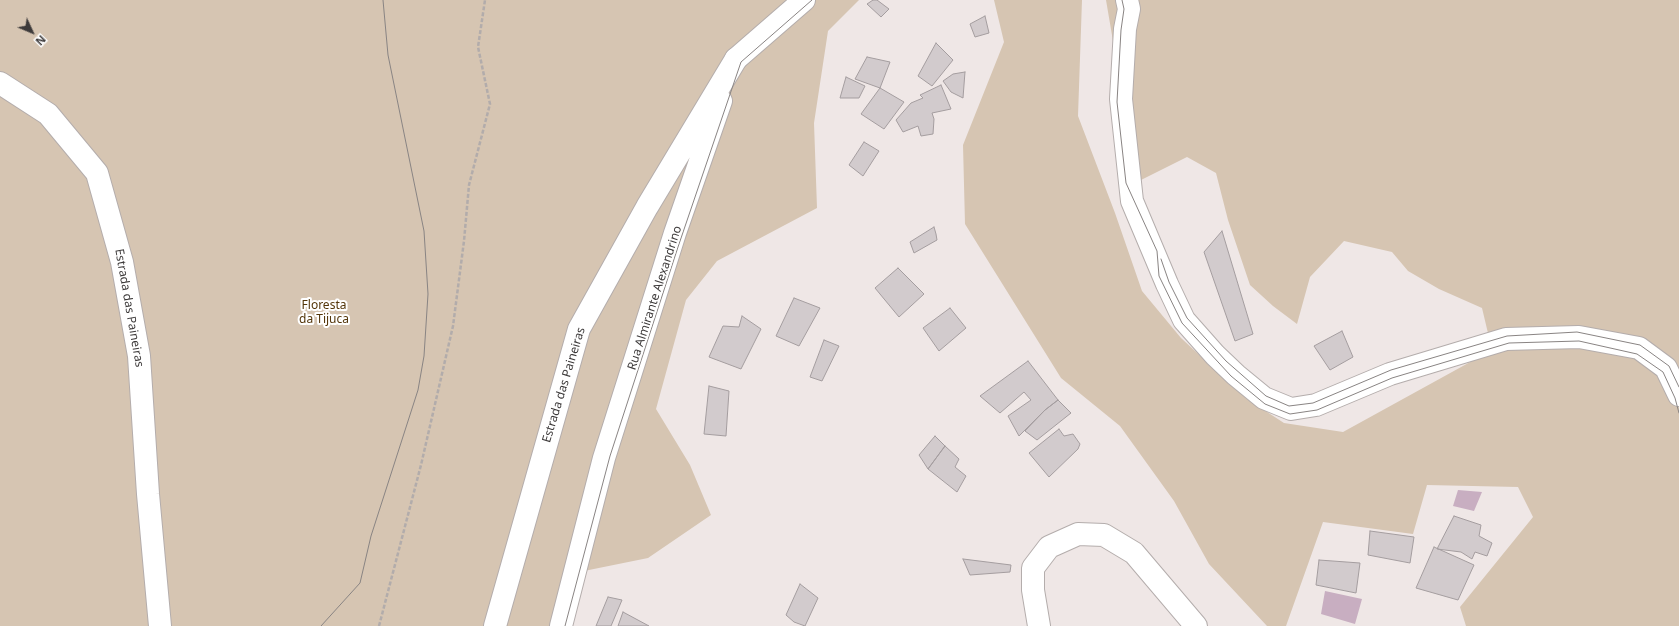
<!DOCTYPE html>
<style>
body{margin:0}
#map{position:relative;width:1679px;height:626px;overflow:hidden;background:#efe7e6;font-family:"Noto Sans",sans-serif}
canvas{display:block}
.north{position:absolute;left:12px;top:12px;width:40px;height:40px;-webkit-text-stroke:3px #fff;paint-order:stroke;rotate:134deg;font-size:11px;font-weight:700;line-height:16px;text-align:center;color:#3d3a3a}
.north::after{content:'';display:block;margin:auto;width:14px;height:18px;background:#3d3a3a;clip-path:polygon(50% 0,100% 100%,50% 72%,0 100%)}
</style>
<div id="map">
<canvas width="1679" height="626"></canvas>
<div class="north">N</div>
</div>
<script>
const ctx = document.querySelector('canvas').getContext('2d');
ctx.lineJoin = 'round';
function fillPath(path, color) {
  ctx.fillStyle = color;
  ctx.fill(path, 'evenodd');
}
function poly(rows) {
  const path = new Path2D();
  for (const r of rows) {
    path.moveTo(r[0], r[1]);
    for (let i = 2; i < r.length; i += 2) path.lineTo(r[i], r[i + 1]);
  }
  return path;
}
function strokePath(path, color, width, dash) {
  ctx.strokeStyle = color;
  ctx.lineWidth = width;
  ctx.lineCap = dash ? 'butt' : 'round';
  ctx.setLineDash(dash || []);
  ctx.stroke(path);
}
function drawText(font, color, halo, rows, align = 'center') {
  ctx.font = font + ' "Noto Sans",sans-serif';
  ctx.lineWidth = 4;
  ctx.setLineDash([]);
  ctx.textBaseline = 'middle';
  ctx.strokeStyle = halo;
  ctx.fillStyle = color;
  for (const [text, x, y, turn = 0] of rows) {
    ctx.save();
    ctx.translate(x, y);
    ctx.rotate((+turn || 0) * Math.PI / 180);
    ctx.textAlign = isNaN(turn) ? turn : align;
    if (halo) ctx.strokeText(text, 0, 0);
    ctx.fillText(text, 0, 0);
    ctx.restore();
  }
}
fillPath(poly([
 [0,0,859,0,828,31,814,123,817,208,717,261,686,300,656,409,690,465,711,515,648,558,584,571,568,626,0,626],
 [994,0,1082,0,1078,116,1115,213,1142,291,1181,338,1247,399,1284,423,1343,432,1492,350,1482,308,1439,289,1408,271,1392,252,1344,241,1310,277,1297,324,1273,306,1250,285,1228,220,1216,173,1187,157,1137,182,1106,0,1679,0,1679,626,1466,626,1460,607,1533,517,1518,487,1427,485,1413,534,1323,522,1286,626,1267,626,1209,564,1174,501,1120,426,1061,378,965,224,963,145,1004,42]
]), '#d6c5b2');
fillPath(poly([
 [1458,490,1482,492,1474,511,1453,506],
 [1325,591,1362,599,1355,624,1321,614]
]), '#c8aec1');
const building = poly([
 [873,0,877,0,889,9,881,17,867,4,873,0],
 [985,16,989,33,975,37,970,24,985,16],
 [936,43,953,60,932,86,918,76,936,43],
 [867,57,890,62,880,88,855,79,867,57],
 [965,72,963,98,951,92,943,81,953,74,965,72],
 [846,77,865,86,859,98,840,98,846,77],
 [941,85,951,109,932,113,934,119,933,134,921,136,918,126,903,132,896,120,911,103,923,98,920,95,941,85],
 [880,88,904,102,884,129,861,114,880,88],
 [864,142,879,151,863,176,849,165,864,142],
 [934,227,936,234,937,240,914,253,910,242,934,227],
 [1222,231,1253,334,1235,341,1204,252,1222,231],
 [898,268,924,294,899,317,875,288,898,268],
 [794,298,820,308,799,346,776,336,794,298],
 [950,308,966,328,939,351,923,328,950,308],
 [742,316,761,329,741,369,709,357,723,326,739,327,742,316],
 [1342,331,1353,357,1330,370,1314,346,1342,331],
 [824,340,839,346,822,381,810,377,824,340],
 [1028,361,1058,400,1045,410,1019,436,1008,416,1031,400,1024,392,1000,413,980,396,1028,361],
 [709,386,729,391,726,436,704,434,709,386],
 [1058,400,1071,413,1037,440,1025,431,1045,410,1058,400],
 [1059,429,1064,436,1073,434,1080,444,1078,449,1049,477,1029,453,1059,429],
 [935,436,945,446,928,469,919,455,935,436],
 [945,446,959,459,955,467,966,476,957,492,928,469,945,446],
 [1454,516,1481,525,1479,536,1492,543,1487,556,1475,552,1472,559,1461,552,1437,549,1454,516],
 [1370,531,1414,537,1410,563,1368,555,1370,531],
 [1434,547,1474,565,1458,600,1416,588,1434,547],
 [963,559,1011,565,1010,572,970,575,963,559],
 [1319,560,1360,563,1356,593,1316,585,1319,560],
 [800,584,818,598,805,626,794,622,786,615,800,584],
 [608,597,622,600,611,626,596,626,608,597],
 [623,612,649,626,618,626,623,612]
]);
fillPath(building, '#d2cbcd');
strokePath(building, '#a49d9f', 1);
const street = poly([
 [0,83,48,114,97,173,122,262,139,356,148,494,160,626],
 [495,626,579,329,647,207,736,59],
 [561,626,604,458,675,233,721,101],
 [1039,626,1033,590,1033,568,1049,547,1078,534,1104,535,1134,553,1196,626]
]);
const secondary = poly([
 [1127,0,1129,9,1125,29,1121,99,1132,201,1167,284,1184,320,1215,355,1236,375,1264,398,1291,409,1316,405,1390,374,1506,339,1579,337,1639,348,1666,368,1679,395],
 [736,59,804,0]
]);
strokePath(street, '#b4adac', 24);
strokePath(secondary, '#b4adac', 24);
strokePath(poly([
 [379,626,421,465,453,326,464,241,469,185,490,104,478,47,485,0]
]), '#b2acab', 2.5, [4, 2]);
strokePath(street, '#fff', 22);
strokePath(secondary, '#fff', 22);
strokePath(poly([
 [1122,0,1124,9,1121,30,1117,102,1126,183,1157,251,1159,276,1182,323,1231,376,1265,404,1290,414,1317,410,1392,378,1509,343,1579,341,1637,354,1663,372,1675,398,1679,413],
 [1161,259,1169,282,1187,318,1226,361,1266,396,1289,406,1313,403,1391,370,1507,336,1577,332,1640,345,1669,366,1679,387],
 [321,626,360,583,371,536,418,390,424,356,428,294,424,231,388,55,383,0],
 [565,626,610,456,678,247,741,62,812,0]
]), '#898483', 1);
drawText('12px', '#3d3a3a', '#fff', [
 ["Rua Almirante Alexandrino",655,298,-72],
 ["Estrada das Paineiras",129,308,80],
 ["Estrada das Paineiras",564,385,-73]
]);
drawText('12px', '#54360a', '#fff', [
 ["Floresta",324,306],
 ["da Tijuca",324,320]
]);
</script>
